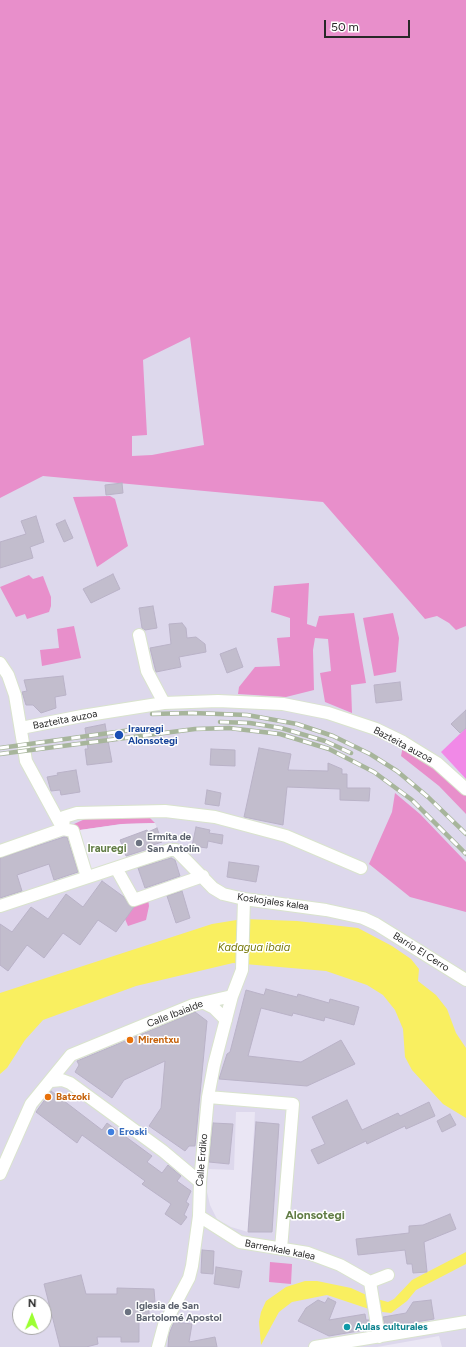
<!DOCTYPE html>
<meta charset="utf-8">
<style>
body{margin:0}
#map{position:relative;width:466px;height:1347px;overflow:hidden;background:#ddd8ec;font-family:Figtree,sans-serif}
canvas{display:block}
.north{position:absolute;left:12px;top:1295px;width:40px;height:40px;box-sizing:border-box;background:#fff;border:1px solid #a9a9a9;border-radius:50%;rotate:1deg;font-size:11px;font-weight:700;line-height:16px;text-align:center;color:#282828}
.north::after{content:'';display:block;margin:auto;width:14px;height:18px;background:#9cff32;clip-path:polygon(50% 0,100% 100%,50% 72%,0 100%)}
.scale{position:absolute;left:324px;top:20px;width:86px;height:18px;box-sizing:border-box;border:2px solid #282828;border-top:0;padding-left:5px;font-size:12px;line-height:14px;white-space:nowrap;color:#282828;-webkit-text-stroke:3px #fff;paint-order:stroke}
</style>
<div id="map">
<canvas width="466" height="1347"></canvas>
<div class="north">N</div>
<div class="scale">50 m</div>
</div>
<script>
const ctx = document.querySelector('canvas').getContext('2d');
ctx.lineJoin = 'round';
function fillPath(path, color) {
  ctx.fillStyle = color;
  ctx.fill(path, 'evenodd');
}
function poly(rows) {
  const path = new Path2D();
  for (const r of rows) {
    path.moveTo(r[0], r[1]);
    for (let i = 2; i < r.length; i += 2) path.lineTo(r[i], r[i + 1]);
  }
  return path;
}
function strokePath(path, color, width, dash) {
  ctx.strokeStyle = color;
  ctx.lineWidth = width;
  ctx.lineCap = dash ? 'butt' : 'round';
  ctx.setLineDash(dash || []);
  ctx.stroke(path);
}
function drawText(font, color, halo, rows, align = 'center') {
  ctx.font = font + ' Figtree,sans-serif';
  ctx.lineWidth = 3;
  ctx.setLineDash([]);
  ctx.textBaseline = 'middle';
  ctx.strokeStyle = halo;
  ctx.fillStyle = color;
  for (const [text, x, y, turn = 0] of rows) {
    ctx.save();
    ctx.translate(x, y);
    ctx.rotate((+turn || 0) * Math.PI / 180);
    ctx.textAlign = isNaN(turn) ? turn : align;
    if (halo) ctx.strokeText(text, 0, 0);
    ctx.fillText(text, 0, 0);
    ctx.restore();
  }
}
fillPath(poly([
 [0,0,466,0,466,626,456,630,449,623,437,616,425,619,323,502,43,476,0,498],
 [190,337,204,445,152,455,132,456,132,436,147,435,143,360],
 [110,496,115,499,128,546,97,567,73,497],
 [29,575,33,579,43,576,51,597,51,606,49,612,27,619,25,614,16,617,0,587],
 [309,583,307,624,316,627,319,616,354,613,366,683,351,685,352,713,325,702,320,673,331,671,328,639,315,638,313,650,314,690,286,697,238,694,239,687,255,667,280,666,277,638,290,637,290,618,271,612,274,586],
 [393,613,399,638,396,672,374,676,363,618],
 [74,626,81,658,42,666,40,650,59,648,57,629],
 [403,746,466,787,466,814,439,786,401,756],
 [395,793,420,814,466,862,466,912,410,897,369,864,392,812],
 [115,816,148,816,155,823,121,824,73,831,63,829,85,819],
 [148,899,149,906,146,920,128,926,125,919,135,905],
 [270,1262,292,1264,291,1284,269,1282]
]), '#e88fcb');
fillPath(poly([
 [466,728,466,779,441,752]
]), '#f189e7');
fillPath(poly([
 [155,823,157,828,148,832,147,830,120,840,129,864,87,877,73,831,123,824],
 [236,1112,255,1112,248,1232,231,1227,217,1219,210,1205,207,1192,208,1169,234,1170],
 [439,1336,442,1347,377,1347]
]), '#eae6f4');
fillPath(poly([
 [243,919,297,921,358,928,392,946,411,959,419,969,418,981,436,995,447,1009,456,1033,466,1048,466,1118,443,1104,412,1070,405,1057,403,1029,395,1010,383,995,367,985,326,971,233,963,136,986,43,1020,25,1040,7,1068,0,1074,0,993,212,924],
 [466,1252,466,1264,416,1290,407,1301,391,1313,375,1311,327,1295,292,1302,279,1312,261,1345,259,1322,261,1312,266,1301,286,1287,305,1281,317,1281,351,1288,373,1298,388,1302,394,1299,412,1280]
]), '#f9ef60');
const building = poly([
 [122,483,123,493,106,495,105,485,122,483],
 [36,516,44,542,30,547,33,558,0,568,0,542,26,534,21,521,36,516],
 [65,520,73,538,64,542,56,524,65,520],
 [113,574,120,589,91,603,83,589,113,574],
 [153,606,157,628,145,630,142,628,139,608,153,606],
 [182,623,186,628,187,638,196,637,205,644,206,652,179,657,181,667,156,672,150,648,171,644,169,624,182,623],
 [236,648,243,667,227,673,220,654,236,648],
 [63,676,66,695,55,697,56,708,41,713,33,705,26,705,22,692,27,691,24,680,63,676],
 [400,682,402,700,376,703,374,685,400,682],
 [466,710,466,728,460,733,451,724,466,710],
 [105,724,112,762,87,765,85,749,88,749,85,728,105,724],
 [259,748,291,754,288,770,328,771,328,763,342,769,342,774,347,774,347,788,370,788,369,801,340,800,340,789,287,787,283,825,244,817,259,748],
 [211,749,235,750,235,766,210,765,211,749],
 [76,770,80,792,61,795,60,790,51,791,47,777,58,775,57,773,76,770],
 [207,790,221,793,219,806,205,804,207,790],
 [196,827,210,830,209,833,223,835,222,844,208,841,207,848,192,846,196,827],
 [157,828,162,842,153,845,154,847,126,856,120,840,147,830,148,832,157,828],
 [64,837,67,837,78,872,54,880,49,864,17,875,22,891,0,898,0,858,64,837],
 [171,858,175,860,180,876,145,888,138,868,171,858],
 [229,862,259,866,256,882,227,877,229,862],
 [102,881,124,897,130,906,134,907,116,932,98,920,80,945,63,933,44,958,27,945,8,971,0,965,0,924,12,932,31,907,48,919,66,894,83,907,102,881],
 [182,891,190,918,176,923,167,896,182,891],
 [266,989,297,997,298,994,329,1003,330,999,359,1007,354,1025,325,1017,324,1021,293,1013,292,1016,261,1008,248,1056,301,1062,341,1040,355,1064,307,1086,219,1079,227,1054,230,1052,246,990,264,995,266,989],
 [195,1012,207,1021,195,1146,189,1146,185,1151,149,1126,161,1108,165,1061,124,1080,112,1098,75,1072,79,1065,77,1061,195,1012],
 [51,1091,102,1130,107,1123,152,1156,147,1162,162,1173,168,1165,181,1176,177,1181,191,1191,186,1202,189,1204,184,1215,187,1217,181,1225,165,1214,171,1204,142,1184,145,1181,82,1135,77,1143,36,1112,51,1091],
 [347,1100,362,1130,398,1113,400,1116,429,1102,435,1116,406,1129,405,1126,367,1144,366,1141,318,1164,311,1150,325,1144,312,1117,347,1100],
 [450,1114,456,1125,442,1132,437,1121,450,1114],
 [256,1122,279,1124,272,1232,248,1232,256,1122],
 [213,1123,233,1124,229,1164,209,1162,213,1123],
 [450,1214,456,1229,424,1242,427,1272,413,1273,412,1264,407,1264,405,1250,358,1255,356,1239,409,1233,409,1226,423,1225,450,1214],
 [202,1250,214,1251,213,1274,201,1273,202,1250],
 [216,1267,242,1271,239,1288,214,1284,216,1267],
 [81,1275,86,1294,117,1294,117,1288,154,1289,155,1302,149,1302,149,1322,139,1321,139,1342,121,1342,121,1337,97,1337,98,1344,86,1347,60,1347,44,1284,81,1275],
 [328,1298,336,1302,329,1320,365,1314,366,1320,369,1320,370,1329,329,1336,298,1321,306,1308,318,1300,325,1303,328,1298],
 [431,1300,434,1319,385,1327,383,1317,406,1313,413,1302,431,1300],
 [174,1322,192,1324,189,1342,215,1337,217,1347,168,1347,169,1334,174,1322]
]);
fillPath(building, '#c2bdcd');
strokePath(building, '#b9b2c7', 1);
const minor = poly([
 [139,635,147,671,164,703],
 [0,663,8,675,15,695,26,761,63,829],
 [21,728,82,716,164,703,218,701,283,704,328,713,376,729,403,742,437,763,466,789],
 [63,829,64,817,77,813,165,811,215,817,286,836,361,868],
 [63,829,73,831,87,877],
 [0,851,63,829],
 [116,868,134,900,203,876],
 [0,906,170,850,176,850,213,888,223,894,244,899,326,910,363,918,376,924,466,980],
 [204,1003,214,1008,226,1020],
 [51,1081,62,1080,70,1083,163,1151,200,1182],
 [208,1097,293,1104,281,1249],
 [0,1174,31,1104,71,1055,193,1005,232,996],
 [199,1216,240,1242,308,1253,340,1265,370,1282,379,1337],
 [370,1282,388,1275],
 [158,1347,164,1325,189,1278,192,1266,199,1216,200,1182,208,1097,214,1065,232,996,242,970,244,899],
 [315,1347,466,1322]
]);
strokePath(minor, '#d9e3cd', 14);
strokePath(minor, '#fff', 12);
const rail = poly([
 [152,714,193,713,247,715,297,724,333,736,370,754,397,771,428,797,466,834],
 [220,722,250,723,281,728,325,741,351,753],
 [0,748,131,730],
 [0,754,195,729,229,728,280,734,329,749,374,772,412,800,466,854]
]);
strokePath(rail, '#a7b59b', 4.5);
strokePath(rail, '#fff', 3, [9]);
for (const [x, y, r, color] of [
 [119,735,5,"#1a4fb4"],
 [139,843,4,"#6b7280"],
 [130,1040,4,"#e8710a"],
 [48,1097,4,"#e8710a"],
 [111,1132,4,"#3f7fe0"],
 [128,1312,4,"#6b7280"],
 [347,1327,4,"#0f9aa8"]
]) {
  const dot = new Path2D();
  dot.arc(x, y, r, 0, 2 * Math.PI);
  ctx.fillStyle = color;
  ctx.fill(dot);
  strokePath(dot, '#fff', 1.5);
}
drawText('10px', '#282828', '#fff', [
 ["Bazteita auzoa",65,720,-11],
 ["Bazteita auzoa",403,745,28],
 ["Koskojales kalea",273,902,8],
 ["Barrio El Cerro",421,952,32],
 ["Calle Ibaialde",175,1014,-21],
 ["Calle Erdiko",202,1160,-85],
 ["Barrenkale kalea",280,1250,11]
]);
drawText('bold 10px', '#164399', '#fff', [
 ["Irauregi",128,729],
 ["Alonsotegi",128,741]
], 'left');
drawText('bold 10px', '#5b616d', '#fff', [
 ["Ermita de",147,837],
 ["San Antolín",147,849],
 ["Iglesia de San",136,1306],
 ["Bartolomé Apostol",136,1318]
], 'left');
drawText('bold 10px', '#c56008', '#fff', [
 ["Mirentxu",138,1040],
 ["Batzoki",56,1097]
], 'left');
drawText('bold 10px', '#366cbe', '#fff', [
 ["Eroski",119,1132]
], 'left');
drawText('bold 10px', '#0d838f', '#fff', [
 ["Aulas culturales",355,1327]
], 'left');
drawText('bold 11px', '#617c45', '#fff', [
 ["Irauregi",107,849]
]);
drawText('italic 11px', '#757706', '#fff', [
 ["Kadagua ibaia",254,948]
]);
drawText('bold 12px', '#617c45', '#fff', [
 ["Alonsotegi",315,1215]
]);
</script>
